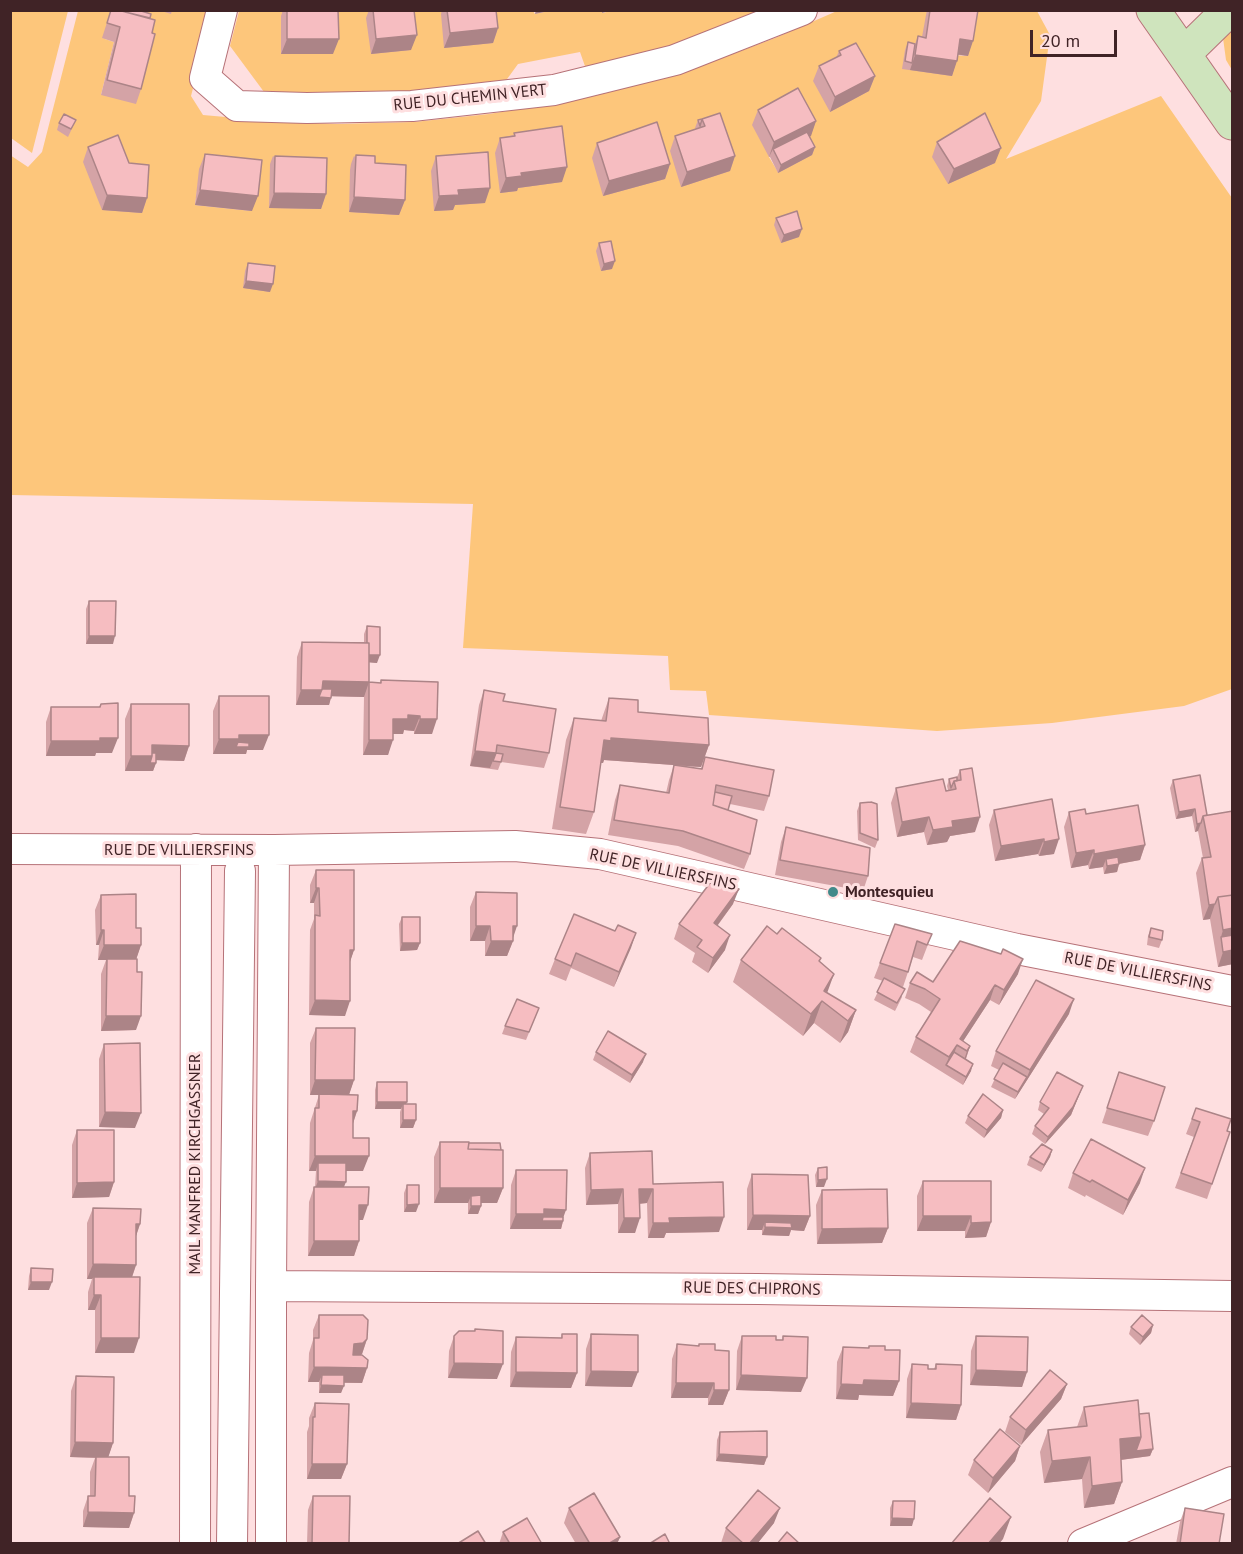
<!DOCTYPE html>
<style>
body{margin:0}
#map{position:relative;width:1243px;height:1554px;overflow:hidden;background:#fedfe0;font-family:"PT Sans",sans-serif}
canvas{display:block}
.frame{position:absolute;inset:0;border:12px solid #402326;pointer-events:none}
.scale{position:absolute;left:1030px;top:30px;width:87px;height:27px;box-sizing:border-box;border:3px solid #402326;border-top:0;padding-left:8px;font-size:18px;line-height:21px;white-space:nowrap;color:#402326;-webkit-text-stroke:4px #fedfe0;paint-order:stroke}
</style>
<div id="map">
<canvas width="1243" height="1554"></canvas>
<div class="frame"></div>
<div class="scale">20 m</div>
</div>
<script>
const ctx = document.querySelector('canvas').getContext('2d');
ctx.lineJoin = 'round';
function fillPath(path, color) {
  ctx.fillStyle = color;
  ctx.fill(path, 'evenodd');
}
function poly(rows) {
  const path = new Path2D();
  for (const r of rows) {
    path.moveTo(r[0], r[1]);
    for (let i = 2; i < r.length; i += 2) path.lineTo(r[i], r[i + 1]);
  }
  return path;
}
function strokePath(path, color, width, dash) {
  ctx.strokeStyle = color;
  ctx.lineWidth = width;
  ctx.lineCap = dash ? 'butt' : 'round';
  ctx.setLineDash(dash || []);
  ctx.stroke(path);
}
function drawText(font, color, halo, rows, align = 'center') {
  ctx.font = font + ' "PT Sans",sans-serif';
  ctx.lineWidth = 6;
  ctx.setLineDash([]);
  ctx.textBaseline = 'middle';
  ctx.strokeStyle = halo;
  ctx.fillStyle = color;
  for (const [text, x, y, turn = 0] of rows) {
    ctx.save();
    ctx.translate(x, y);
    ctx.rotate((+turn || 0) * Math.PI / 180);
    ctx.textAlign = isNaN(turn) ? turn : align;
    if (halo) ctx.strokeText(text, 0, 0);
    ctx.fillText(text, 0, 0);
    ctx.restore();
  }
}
fillPath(poly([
 [553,10,602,11,603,13,612,10,770,11,665,48,586,69,580,52,518,64,502,86,418,95,267,96,230,46,239,11,533,11,535,14],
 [10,11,68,11,32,153,11,138],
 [78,11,213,11,191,96,203,115,282,122,337,124,414,122,489,114,561,102,706,64,775,38,837,11,1037,11,1050,35,1041,101,1006,159,1161,96,1232,198,1232,689,1184,706,1052,723,937,731,709,715,706,691,670,690,668,656,463,648,473,504,11,495,10,155,28,167,42,152],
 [973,21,967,56,920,53],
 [102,38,149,49,101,95,114,42],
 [810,136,804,140,778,172,769,157],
 [200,169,252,211,195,205],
 [1232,19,1232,70,1226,60,1223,38]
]), '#fdc67b');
const street = poly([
 [222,10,205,78,237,106,307,108,412,106,554,90,675,60,802,10],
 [10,849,274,850,515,846,600,854,1017,949,1232,991],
 [271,1286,758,1289,1232,1296],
 [195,1544,196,849],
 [232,1544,240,871],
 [271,1544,271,1286,274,850],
 [1083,1544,1232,1482]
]);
const secondary = poly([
 [1153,10,1232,123],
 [1185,53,1229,10]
]);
strokePath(street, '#b67278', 32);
strokePath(secondary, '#b67278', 35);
strokePath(street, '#fff', 30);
strokePath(secondary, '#cfe4bd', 33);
fillPath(poly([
 [111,10,150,18,152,33,141,89,136,104,101,95,114,42,102,38],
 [158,10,172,10,171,14],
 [283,10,287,10,333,54,281,54,281,16],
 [369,10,414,10,411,50,371,54,366,18],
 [442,10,496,10,498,28,493,43,444,48,441,14],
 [927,10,978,10,968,56,958,55,952,76,902,69,905,50,908,42,915,44,918,36,922,37,926,15],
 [839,51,875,76,869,91,830,112,813,81,819,66,836,58],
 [758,110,816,121,810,137,815,147,812,155,778,173,770,157,769,157,752,125],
 [720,113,735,156,730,171,681,187,670,151,675,136,696,129,695,128,698,120],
 [76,120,68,137,57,130,59,123],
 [514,133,562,182,518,188,517,191,500,193,495,153,500,138,514,135],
 [937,142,995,163,948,184,932,157],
 [597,143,670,164,665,179,603,196,592,158],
 [88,147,129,163,147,198,142,213,102,210,83,162],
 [205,154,252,211,195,205,199,169],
 [273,156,326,194,321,209,269,208,270,164],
 [354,156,405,200,399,215,349,212,350,170,351,164],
 [436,156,485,203,455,205,453,210,434,211,431,171],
 [776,218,799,237,781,243,774,225],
 [599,243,612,269,601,271,596,251],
 [248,263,270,292,243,288,245,271],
 [89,601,113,644,86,644,86,609],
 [367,626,377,663,369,662,369,682,364,697,331,696,329,705,296,705,297,657,302,642,364,642,364,634],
 [381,680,438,682,432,734,414,734,414,731,404,730,403,734,393,734,388,755,363,755,364,697,369,682,380,683],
 [484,690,503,701,549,753,544,768,501,762,498,770,470,766,479,705],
 [219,696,263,750,247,750,246,754,213,754,213,711],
 [609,698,709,745,701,767,679,766,701,769,705,757,769,796,764,811,730,804,728,810,750,854,744,869,678,846,608,835,615,800,620,785,666,793,669,780,674,765,604,760,603,763,601,763,594,812,586,834,552,829,566,740,574,718,601,721],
 [101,704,112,753,96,753,95,756,46,756,46,722,51,707,99,707],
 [131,704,189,746,184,761,156,760,156,763,153,771,125,771,125,719],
 [960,770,975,832,950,836,947,842,927,845,924,832,897,837,891,803,896,788,948,790,947,786,949,779,957,777],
 [1173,780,1207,815,1233,811,1233,964,1218,967,1210,919,1203,920,1196,873,1202,858,1203,858,1198,831,1195,832,1192,816,1176,819,1170,788],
 [1052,799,1054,854,1039,856,1038,854,995,861,989,825,994,810],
 [860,803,878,840,875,848,858,840,857,811],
 [1069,812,1086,814,1145,845,1140,860,1119,864,1117,872,1104,874,1103,867,1089,869,1088,865,1071,868,1064,827],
 [786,827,868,876,863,891,775,875,781,842],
 [316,870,354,950,350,961,345,1016,309,1015,310,930,314,919,314,903,310,903,310,885],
 [476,892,513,938,513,941,507,956,485,956,485,941,470,941,470,907],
 [101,895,136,928,141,945,136,959,136,1030,101,1031,101,974,106,960,98,960,99,945,96,945,95,910],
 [733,904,718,925,725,950,708,973,692,962,695,953,674,939,679,924],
 [402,917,420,943,417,950,400,951,399,924],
 [895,924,932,934,922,960,913,957,903,987,898,986,902,997,895,1011,874,1000,883,981,874,978],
 [1151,928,1162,940,1159,948,1147,945,1148,936],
 [615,931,636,933,614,987,571,968,566,981,549,974,555,959],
 [777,934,821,958,819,962,827,993,856,1010,848,1032,840,1043,814,1023,803,1036,733,982,741,960],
 [1001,954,1018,974,999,1005,990,1000,963,1041,970,1046,966,1059,971,1071,963,1085,910,1052,916,1037,931,1012,919,1004,905,998,910,983,933,982],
 [539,1008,526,1040,502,1034,505,1026],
 [1069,1014,1015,1099,991,1087,999,1070,991,1066,996,1051],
 [316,1028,354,1080,349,1094,357,1111,353,1124,353,1138,363,1171,346,1171,344,1187,363,1220,359,1220,359,1241,354,1256,308,1256,309,1202,314,1187,315,1187,316,1171,309,1171,310,1123,319,1095,310,1095,310,1043],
 [104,1044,135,1128,99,1127,99,1059],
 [596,1052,643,1062,630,1083,593,1060],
 [1119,1072,1154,1121,1148,1136,1102,1123],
 [377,1082,406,1104,416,1120,413,1128,400,1128,400,1112,401,1109,375,1109,375,1090],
 [1083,1086,1071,1115,1045,1144,1032,1134,1035,1126,1044,1114,1038,1110,1040,1102],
 [1196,1108,1227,1131,1230,1132,1207,1199,1175,1188,1194,1137,1186,1134],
 [1003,1110,1001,1118,984,1138,965,1123,968,1116],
 [77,1130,114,1182,109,1197,72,1198,72,1145],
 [440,1142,503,1188,497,1203,481,1203,481,1206,478,1214,468,1214,468,1203,434,1203,434,1157],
 [1052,1150,1050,1157,1041,1172,1027,1165,1030,1157],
 [590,1153,653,1184,719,1232,666,1233,664,1238,648,1238,647,1203,640,1204,635,1233,618,1233,618,1204,586,1205,585,1168],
 [818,1168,824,1187,816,1187,815,1175],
 [516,1170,563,1217,563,1221,561,1229,510,1229,511,1185],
 [1073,1173,1140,1183,1123,1215,1086,1195,1085,1197,1068,1188],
 [752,1174,810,1216,804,1231,791,1230,789,1236,762,1235,762,1230,747,1230,747,1189],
 [923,1181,991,1222,986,1237,965,1238,965,1231,917,1231,917,1196],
 [407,1185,416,1212,404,1212,404,1193],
 [822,1190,888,1228,882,1243,817,1244,816,1205],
 [93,1208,140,1224,136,1236,136,1265,132,1277,134,1353,95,1353,95,1310,88,1310,88,1292,92,1279,87,1279,87,1223],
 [31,1268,49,1290,28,1290,29,1276],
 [319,1315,367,1339,362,1354,360,1355,367,1368,362,1383,344,1383,341,1393,319,1393,319,1382,308,1382,309,1353,313,1340,313,1330],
 [1153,1325,1151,1333,1140,1345,1129,1334,1131,1327],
 [475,1329,497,1379,448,1378,449,1351,454,1336,474,1331],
 [562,1334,577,1373,571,1388,510,1387,511,1352,516,1337,561,1338],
 [591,1334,632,1387,585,1386,586,1349],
 [742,1336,782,1340,783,1336,801,1392,736,1390,737,1351],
 [976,1336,1027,1372,1022,1387,970,1385,971,1351],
 [677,1344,699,1346,699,1344,715,1350,729,1390,723,1405,708,1405,708,1398,671,1398,672,1359],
 [869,1346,885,1350,899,1381,893,1396,859,1395,858,1400,836,1399,837,1362,843,1347,868,1348],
 [912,1364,928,1369,934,1369,936,1364,961,1405,956,1420,906,1418,907,1379],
 [76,1376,113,1443,108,1457,129,1496,134,1513,129,1528,83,1527,83,1511,88,1496,90,1496,90,1472,95,1458,70,1457,71,1391],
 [1067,1384,1061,1399,1021,1445,1005,1432,1010,1417],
 [315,1403,347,1464,341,1479,307,1479,307,1432,309,1426,309,1418],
 [1084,1407,1139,1414,1153,1449,1150,1456,1121,1460,1122,1482,1114,1504,1084,1508,1082,1479,1044,1483,1040,1452,1048,1430,1077,1427],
 [720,1432,767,1457,764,1465,716,1461,717,1440],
 [1020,1446,1015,1461,988,1493,968,1475,974,1460],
 [313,1496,349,1544,307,1544,308,1510],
 [893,1501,912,1526,890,1526,890,1508],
 [569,1508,620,1537,617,1544,576,1544,564,1523],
 [1185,1508,1219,1544,1176,1544,1180,1522],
 [774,1523,757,1544,721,1543,726,1528],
 [503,1532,542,1544,499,1544]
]), '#d4a3a6');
fillPath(poly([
 [536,10,553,10,535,14],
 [603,10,612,10,602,13],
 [498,28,493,43,444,48,450,33],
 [417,35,411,50,371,54,376,39],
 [287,39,339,39,333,54,281,54],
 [960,39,973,41,968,56,955,54],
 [915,55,957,61,952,76,910,70],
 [875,76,869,91,830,112,835,97],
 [816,121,811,136,775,154,773,149,769,157,774,142],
 [815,147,812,155,778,173,781,165],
 [1001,148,995,163,948,184,954,169],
 [735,156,730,171,681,187,687,172],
 [670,164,665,179,603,196,609,181],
 [567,167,562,182,518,188,517,191,500,193,506,178,521,173],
 [490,188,485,203,455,205,453,210,434,211,439,196,458,190],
 [200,190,258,196,252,211,195,205],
 [274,193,326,194,321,209,269,208],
 [107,195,147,198,142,213,102,210],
 [354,197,405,200,399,215,349,212],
 [802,229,799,237,781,243,784,235],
 [615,261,612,269,601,271,604,264],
 [246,281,273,284,270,292,243,288],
 [89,636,115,636,113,644,86,644],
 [367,655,380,655,377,663,364,662],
 [323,681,369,682,364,697,320,696,331,698,329,705,296,705,301,690],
 [408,715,420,716,414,731,404,730,403,734,388,734,393,719],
 [420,719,437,719,432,734,414,734],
 [239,735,269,735,263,750,247,750,246,754,213,754,219,739],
 [100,738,118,738,112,753,96,753,95,756,46,756,51,741],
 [611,738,709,745,701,767,604,760,603,763,596,762,604,740],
 [369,740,393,740,388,755,363,755],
 [152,745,189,746,184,761,151,760,156,763,153,771,125,771,131,756],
 [475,751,496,753,490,768,470,766],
 [1195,809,1192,816,1176,819,1179,812],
 [929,817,924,832,897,837,902,822],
 [980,817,975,832,950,836,947,842,927,845,933,830,952,821],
 [1201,823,1198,831,1195,832,1197,824],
 [1044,839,1038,854,995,861,1001,846],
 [1059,839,1054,854,1039,856,1044,842],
 [1145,845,1140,860,1107,866,1106,859,1103,867,1089,869,1094,854],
 [1094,850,1088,865,1071,868,1076,853],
 [1119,864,1117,872,1104,874,1107,866],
 [316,888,319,888,314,903,310,903],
 [739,889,733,904,708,938,714,923],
 [1215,904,1210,919,1203,920,1209,905],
 [476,926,490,926,485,941,470,941],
 [513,926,517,926,512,941],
 [1233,928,1233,949,1221,937,1223,930],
 [101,930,104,930,99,945,96,945],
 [636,933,631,948,614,987,619,972],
 [730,935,725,950,708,973,713,958],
 [491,941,513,941,507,956,485,956],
 [402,943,420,943,417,950,400,951],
 [104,945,141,945,136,960,98,960],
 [350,950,354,950,349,965],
 [1233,950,1233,964,1218,967,1223,952],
 [1023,959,1018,974,999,1005,1004,990],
 [834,974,826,996,822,1001,814,1023,803,1036,811,1014],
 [995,985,990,1000,960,1046,960,1039],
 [1074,999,1069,1014,1015,1099,1018,1092,1027,1077,1030,1070],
 [315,1000,350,1001,345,1016,309,1015],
 [856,1010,848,1032,840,1043,848,1021],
 [106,1016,141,1016,136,1030,101,1031],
 [957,1045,952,1060,946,1065,949,1057],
 [970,1046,965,1061,962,1066,967,1051],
 [646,1054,643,1062,630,1083,632,1075],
 [973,1064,971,1071,963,1085,966,1077],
 [315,1080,354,1080,349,1095,310,1095],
 [1083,1086,1071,1115,1045,1144,1048,1137],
 [377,1102,407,1102,404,1109,403,1104,401,1109,375,1109],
 [1003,1110,1001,1118,984,1138,987,1130],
 [353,1111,357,1111,352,1126],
 [105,1112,141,1113,135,1128,99,1127],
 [403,1120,416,1120,413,1128,400,1128],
 [1052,1150,1050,1157,1041,1172,1044,1165],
 [315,1156,369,1156,363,1171,318,1171,318,1163,316,1171,309,1171],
 [1145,1168,1140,1183,1123,1215,1128,1200],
 [827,1179,824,1187,816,1187,818,1180],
 [318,1181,346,1182,343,1189,315,1189],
 [114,1182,109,1197,72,1198,77,1183],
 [440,1188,503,1188,497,1203,471,1203,471,1196,468,1203,434,1203],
 [623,1189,618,1204,586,1205,591,1190],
 [639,1189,653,1189,647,1203,634,1204],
 [419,1204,416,1212,404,1212,407,1205],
 [359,1205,368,1205,363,1220,354,1220],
 [471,1206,481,1206,478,1214,468,1214],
 [544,1209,566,1210,562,1221,563,1221,561,1229,510,1229,516,1214],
 [753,1215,810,1216,804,1231,791,1230,789,1236,762,1235,765,1227,765,1222,762,1230,747,1230],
 [923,1216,971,1216,965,1231,917,1231],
 [724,1217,719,1232,666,1233,664,1238,648,1238,653,1223,669,1218],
 [624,1218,640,1218,635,1233,618,1233],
 [991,1222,986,1237,965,1238,971,1223],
 [136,1224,140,1224,135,1239],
 [888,1228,882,1243,817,1244,822,1229],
 [314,1241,359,1241,354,1256,308,1256],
 [93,1264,136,1265,131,1280,94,1277,92,1279,87,1279],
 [31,1282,52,1282,49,1290,28,1290],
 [94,1295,101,1295,95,1310,88,1310],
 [1153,1325,1151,1333,1140,1345,1143,1337],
 [101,1338,139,1338,134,1353,95,1353],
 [367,1339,362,1354,357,1358,348,1358,354,1344],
 [454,1363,503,1364,497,1379,448,1378],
 [314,1367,367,1368,362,1383,321,1382,322,1375,319,1382,308,1382],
 [976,1370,1027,1372,1022,1387,970,1385],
 [591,1371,638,1372,632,1387,585,1386],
 [516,1372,577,1373,571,1388,510,1387],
 [741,1375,807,1378,801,1392,736,1390],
 [864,1380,899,1381,893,1396,859,1395,858,1400,836,1399,841,1384],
 [676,1383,714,1383,708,1398,671,1398],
 [1067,1384,1061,1399,1021,1445,1026,1430],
 [321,1385,344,1386,341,1393,319,1393],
 [714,1390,729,1390,723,1405,708,1405],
 [911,1403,961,1405,956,1420,906,1418],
 [1141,1437,1153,1449,1150,1456,1112,1461,1120,1439],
 [75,1442,113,1443,108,1458,70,1457],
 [1020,1446,1015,1461,988,1493,993,1478],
 [719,1454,767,1457,764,1465,716,1461],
 [1090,1457,1082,1479,1044,1483,1052,1461],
 [312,1464,347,1464,341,1479,307,1479],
 [1122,1482,1114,1504,1084,1508,1092,1486],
 [780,1508,774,1523,757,1544,749,1544],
 [88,1512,134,1513,129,1528,83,1527],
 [1011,1517,1003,1539,999,1544,988,1544],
 [892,1518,914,1519,912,1526,890,1526],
 [620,1537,617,1544,608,1544]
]), '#ac8487');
const building = poly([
 [111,10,118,10,155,20,152,33,155,34,141,89,107,80,120,27,107,23,111,10],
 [125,10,138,10,151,14,150,18,125,12,125,10],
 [287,10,338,10,339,39,287,39,287,10],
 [373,10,414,10,417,35,376,39,373,10],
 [447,10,496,10,498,28,450,33,447,10],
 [930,10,978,10,973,41,960,39,957,61,915,55,918,36,926,38,930,10],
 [908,42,915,44,912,63,905,61,908,42],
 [856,43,875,76,835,97,819,66,841,55,839,51,856,43],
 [798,88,816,121,774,142,758,110,798,88],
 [720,113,735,156,687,172,675,136,705,126,702,119,720,113],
 [985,113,1001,148,954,169,937,142,985,113],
 [64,114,76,120,71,129,59,123,64,114],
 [702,119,700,126,698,120,702,119],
 [657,122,670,164,609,181,597,143,657,122],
 [562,126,567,167,521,173,522,176,506,178,500,138,515,136,514,133,562,126],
 [807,132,815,147,781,165,773,149,807,132],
 [118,135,129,163,149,165,147,198,107,195,88,147,118,135],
 [488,152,490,188,458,190,459,195,439,196,436,156,488,152],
 [205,154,262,160,258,196,200,190,205,154],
 [356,155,375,156,375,163,406,165,405,200,354,197,356,155],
 [275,156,327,158,326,194,274,193,275,156],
 [797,211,802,229,784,235,776,218,797,211],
 [611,241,615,261,604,264,599,243,611,241],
 [248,263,275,266,273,284,246,281,248,263],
 [89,601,116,601,115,636,89,636,89,601],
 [367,626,380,627,380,655,369,655,369,643,367,643,367,626],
 [302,642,369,643,369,682,323,681,322,690,301,690,302,642],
 [381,680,438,682,437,719,420,719,420,716,408,715,408,719,393,719,393,740,369,740,369,682,381,683,381,680],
 [322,689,332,689,331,698,319,697,322,689],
 [484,690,505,694,503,701,556,709,549,753,497,745,496,753,475,751,484,690],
 [219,696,269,696,269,735,239,735,239,739,219,739,219,696],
 [609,698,638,700,638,712,708,718,709,745,611,738,611,741,604,740,594,812,560,807,574,718,606,721,609,698],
 [118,703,118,738,100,738,100,741,51,741,51,707,100,707,101,704,118,703],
 [131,704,189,704,189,746,152,745,152,756,131,756,131,704],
 [238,742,249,743,249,747,236,747,238,742],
 [152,753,156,753,156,763,150,763,152,756,152,753],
 [496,753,503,754,501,762,493,761,496,753],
 [705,757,774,770,769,796,716,785,713,805,757,820,750,854,683,831,614,820,620,785,669,793,674,765,702,769,705,757],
 [972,768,980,817,952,821,953,827,933,830,929,817,902,822,896,788,943,779,946,791,956,789,954,781,961,780,960,770,972,768],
 [1200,775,1207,815,1203,816,1201,823,1197,824,1195,809,1179,812,1173,780,1200,775],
 [957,777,957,781,954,781,951,788,949,779,957,777],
 [715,792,732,796,728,810,713,805,715,792],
 [1052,799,1059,839,1044,842,1044,839,1001,846,994,810,1052,799],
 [871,802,877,804,878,840,860,833,860,803,871,802],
 [1138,805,1145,845,1094,854,1094,850,1076,853,1069,812,1085,809,1086,814,1138,805],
 [1233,811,1233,895,1218,897,1215,904,1209,905,1202,858,1211,857,1203,816,1233,811],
 [786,827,870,848,868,876,780,860,786,827],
 [1118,857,1119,864,1107,866,1106,859,1118,857],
 [316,870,354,870,354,950,350,950,350,1001,315,1000,315,915,320,916,319,888,316,888,316,870],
 [710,883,739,889,714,923,730,935,713,958,697,947,702,940,679,924,710,883],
 [476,892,517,893,517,926,513,926,513,941,491,941,490,926,476,926,476,892],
 [136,894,136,928,141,928,141,945,104,945,104,930,101,930,101,895,136,894],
 [1233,895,1233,928,1223,930,1218,897,1233,895],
 [574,914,615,931,618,925,636,933,619,972,576,953,571,966,555,959,574,914],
 [402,917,420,917,420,943,402,943,402,917],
 [895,924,932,934,927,945,917,941,908,972,880,963,895,924],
 [767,926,777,934,782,928,821,958,819,961,834,974,824,991,856,1010,848,1021,822,1001,811,1014,741,960,767,926],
 [1151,928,1163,931,1162,940,1149,937,1151,928],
 [1233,935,1233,950,1223,952,1221,937,1233,935],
 [960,941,1001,954,1003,949,1023,959,1004,990,995,985,960,1039,970,1046,967,1051,957,1045,949,1057,916,1037,940,999,925,989,910,983,917,972,933,982,960,941],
 [107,959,137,959,137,972,142,972,141,1016,106,1016,107,959],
 [884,978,905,989,897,1003,877,992,884,978],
 [1036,980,1074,999,1030,1070,996,1051,1036,980],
 [517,999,539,1008,529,1032,505,1026,517,999],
 [316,1028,355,1028,354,1080,315,1080,316,1028],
 [608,1031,646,1054,632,1075,596,1052,608,1031],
 [140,1043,141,1113,105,1112,104,1044,140,1043],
 [954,1052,973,1064,966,1077,946,1065,954,1052],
 [1003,1063,1027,1077,1018,1092,994,1079,1003,1063],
 [1057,1072,1083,1086,1073,1107,1048,1137,1035,1126,1049,1108,1040,1102,1057,1072],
 [1119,1072,1165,1087,1154,1121,1107,1108,1119,1072],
 [377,1082,407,1082,407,1102,377,1102,377,1082],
 [319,1094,358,1095,357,1111,353,1111,353,1138,369,1138,369,1156,315,1156,315,1108,319,1108,319,1094],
 [983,1094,1003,1110,987,1130,968,1116,983,1094],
 [403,1104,416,1104,416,1120,403,1120,403,1104],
 [1196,1108,1231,1119,1227,1131,1230,1132,1212,1184,1181,1173,1200,1122,1192,1119,1196,1108],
 [77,1130,114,1130,114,1182,77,1183,77,1130],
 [1091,1139,1145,1168,1128,1200,1092,1180,1090,1182,1073,1173,1091,1139],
 [440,1142,469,1142,468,1149,503,1150,503,1188,440,1188,440,1142],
 [469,1143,500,1143,501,1150,468,1149,469,1143],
 [1042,1144,1052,1150,1044,1165,1030,1157,1042,1144],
 [652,1151,653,1184,723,1182,724,1217,669,1218,670,1223,653,1223,653,1189,639,1189,640,1218,624,1218,623,1189,591,1190,590,1153,652,1151],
 [318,1163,346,1163,346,1182,318,1181,318,1163],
 [827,1167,827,1179,818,1180,818,1168,827,1167],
 [516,1170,567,1170,566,1210,544,1209,544,1214,516,1214,516,1170],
 [752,1174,808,1175,810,1216,753,1215,752,1174],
 [923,1181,991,1181,991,1222,971,1223,971,1216,923,1216,923,1181],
 [407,1185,419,1185,419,1204,407,1205,407,1185],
 [314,1187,369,1187,368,1205,359,1205,359,1241,314,1241,314,1187],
 [887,1189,888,1228,822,1229,822,1190,887,1189],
 [481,1195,481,1206,471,1206,471,1196,481,1195],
 [93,1208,141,1209,140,1224,136,1224,136,1265,93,1264,93,1208],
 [543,1217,563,1217,563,1221,542,1221,543,1217],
 [765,1222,791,1223,792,1228,765,1227,765,1222],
 [31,1268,53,1269,52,1282,31,1282,31,1268],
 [94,1277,140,1277,139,1338,101,1338,101,1295,94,1295,94,1277],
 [319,1315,363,1315,368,1320,367,1339,363,1343,354,1344,353,1355,362,1355,368,1360,367,1368,314,1367,314,1338,319,1338,319,1315],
 [1142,1315,1153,1325,1143,1337,1131,1327,1142,1315],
 [475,1329,503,1331,503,1364,454,1363,454,1336,459,1331,475,1331,475,1329],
 [562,1334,577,1334,577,1373,516,1372,516,1337,562,1338,562,1334],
 [591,1334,638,1335,638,1372,591,1371,591,1334],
 [742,1336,776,1336,776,1340,783,1340,783,1336,808,1337,807,1378,741,1375,742,1336],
 [976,1336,1028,1337,1027,1372,976,1370,976,1336],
 [677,1344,699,1346,699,1344,715,1344,715,1350,729,1351,729,1390,714,1390,714,1383,676,1383,677,1344],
 [869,1346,885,1346,885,1350,900,1350,899,1381,864,1380,863,1385,841,1384,843,1347,869,1348,869,1346],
 [912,1364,928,1365,928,1369,936,1369,936,1364,962,1365,961,1405,911,1403,912,1364],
 [1050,1370,1067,1384,1026,1430,1010,1417,1050,1370],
 [322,1375,344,1375,344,1386,321,1385,322,1375],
 [76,1376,114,1377,113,1443,75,1442,76,1376],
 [1138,1400,1141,1437,1120,1439,1122,1482,1092,1486,1090,1457,1052,1461,1048,1430,1087,1426,1084,1407,1138,1400],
 [315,1403,349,1404,347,1464,312,1464,313,1417,315,1417,315,1403],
 [1149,1413,1153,1449,1136,1451,1141,1437,1139,1414,1149,1413],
 [1000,1429,1020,1446,993,1478,974,1460,1000,1429],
 [767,1431,767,1457,719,1454,720,1432,767,1431],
 [96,1457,129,1457,129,1496,135,1496,134,1513,88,1512,88,1496,95,1496,96,1457],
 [758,1490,780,1508,749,1544,744,1544,726,1528,758,1490],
 [594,1493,620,1537,608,1544,590,1544,569,1508,594,1493],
 [313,1496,350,1496,349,1544,312,1544,313,1496],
 [990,1498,1011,1517,988,1544,951,1544,990,1498],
 [893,1501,915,1501,914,1519,892,1518,893,1501],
 [1185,1508,1224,1514,1219,1544,1180,1544,1185,1508],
 [527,1518,542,1544,510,1544,503,1532,527,1518],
 [478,1531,486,1544,457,1544,478,1531],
 [787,1532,800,1544,777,1544,787,1532],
 [665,1534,670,1544,649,1544,665,1534]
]);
fillPath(building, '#f6bdc1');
strokePath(building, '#ac8487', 1.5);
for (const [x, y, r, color] of [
 [833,892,6,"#428a8a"]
]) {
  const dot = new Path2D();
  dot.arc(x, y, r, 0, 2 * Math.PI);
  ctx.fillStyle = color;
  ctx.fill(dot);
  strokePath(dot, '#fedfe0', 2);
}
drawText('16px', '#402326', '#fedfe0', [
 ["RUE DU CHEMIN VERT",470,98,-6],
 ["RUE DE VILLIERSFINS",179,850],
 ["RUE DE VILLIERSFINS",663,870,12],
 ["RUE DE VILLIERSFINS",1138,972,11],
 ["MAIL MANFRED KIRCHGASSNER",195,1164,-90],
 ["RUE DES CHIPRONS",752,1289,1]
]);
drawText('bold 16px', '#402326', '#fedfe0', [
 ["Montesquieu",845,892]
], 'left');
</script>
